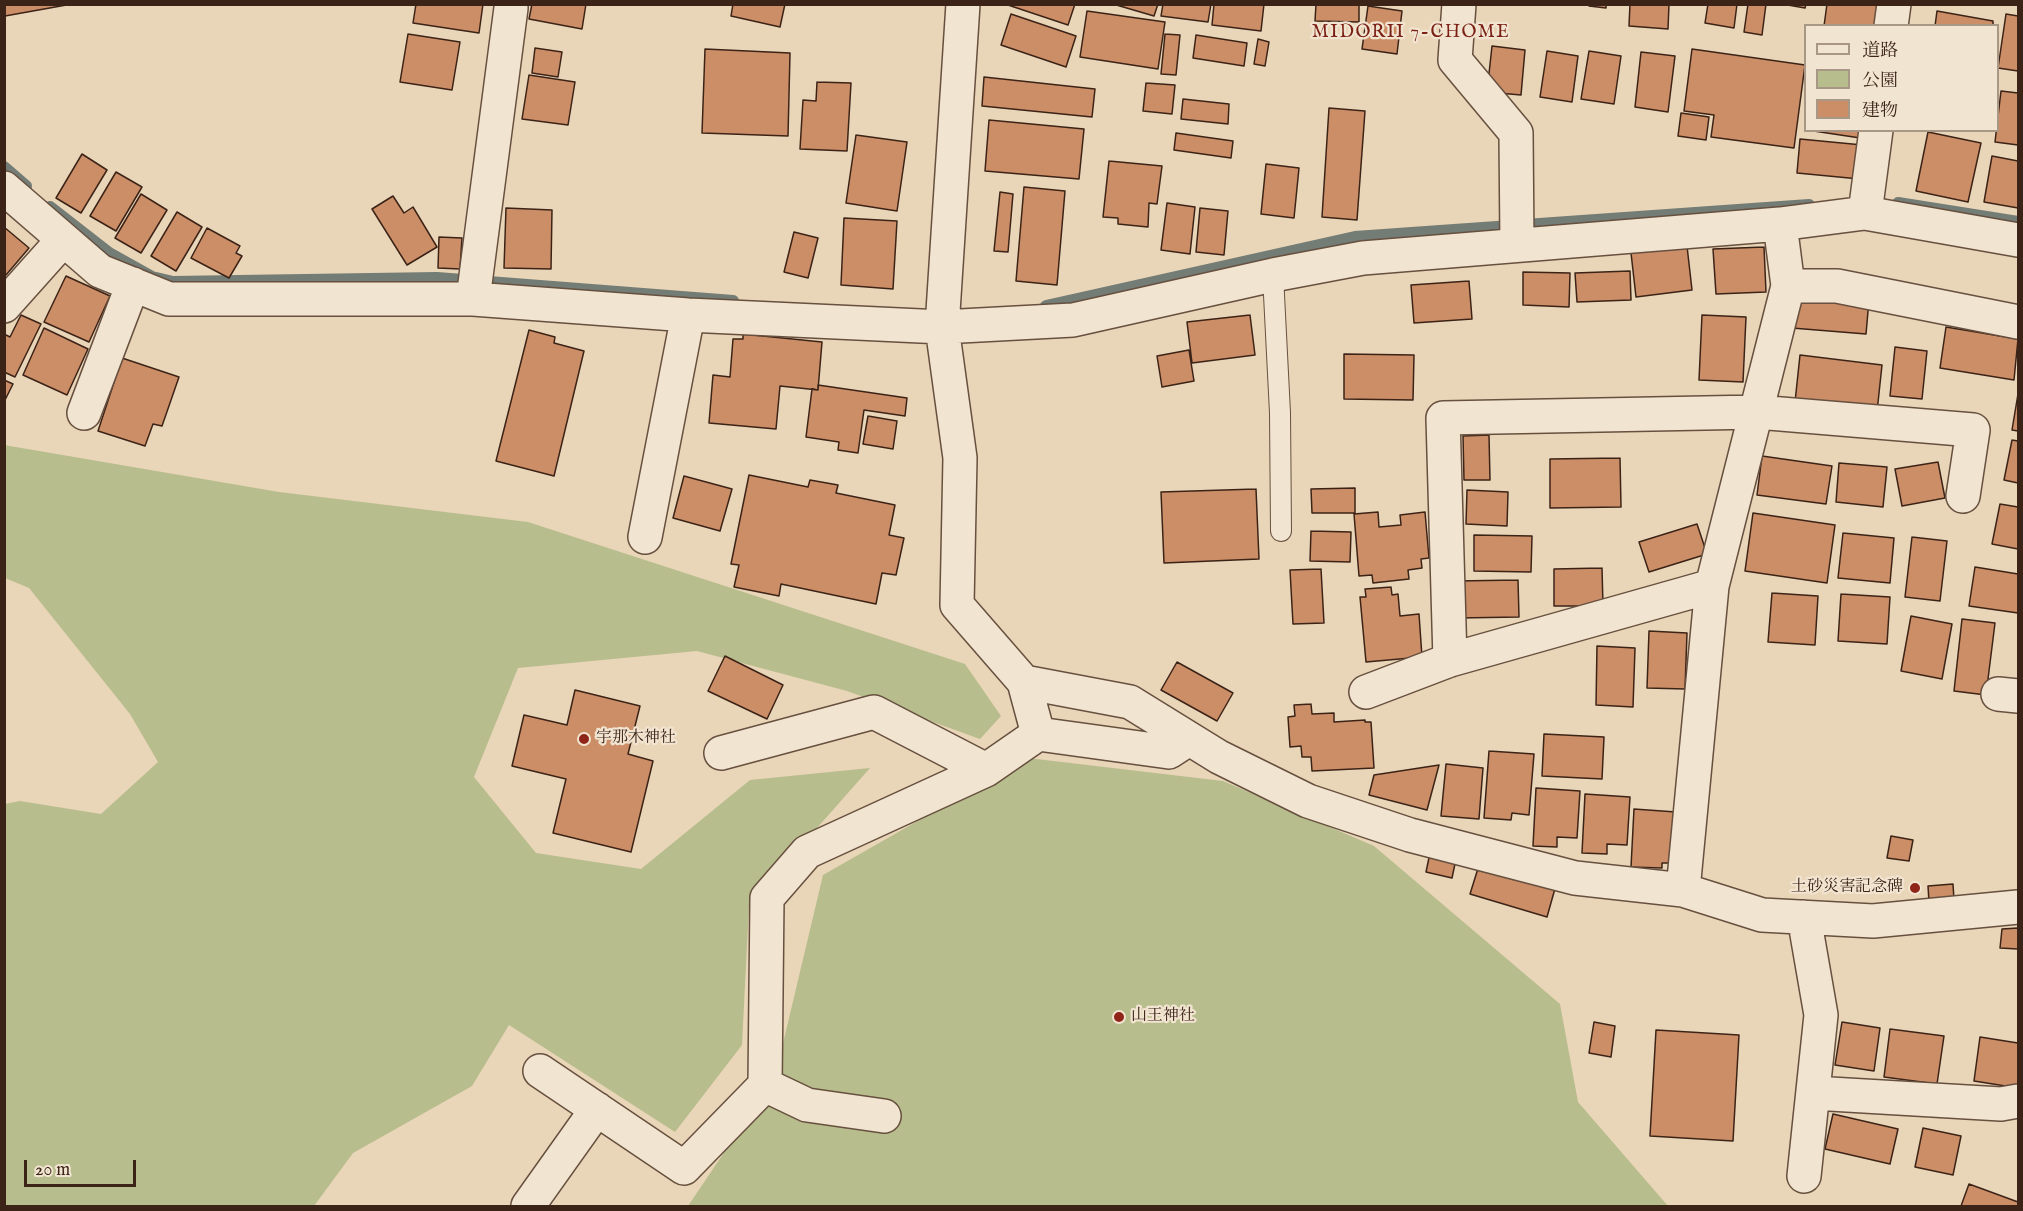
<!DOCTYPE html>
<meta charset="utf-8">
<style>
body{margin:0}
#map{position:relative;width:2023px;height:1211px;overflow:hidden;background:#e9d5b7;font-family:"IM FELL English","Noto Serif JP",serif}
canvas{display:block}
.frame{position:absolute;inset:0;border:6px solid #3c2317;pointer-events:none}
.legend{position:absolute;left:1804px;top:24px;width:195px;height:108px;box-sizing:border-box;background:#f1e4d0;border:2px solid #a99786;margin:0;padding:8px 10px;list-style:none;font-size:18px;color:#3c2317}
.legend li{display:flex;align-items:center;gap:12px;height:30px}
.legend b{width:30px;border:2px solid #a99786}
.scale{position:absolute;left:24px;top:1160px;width:112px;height:27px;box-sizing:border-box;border:3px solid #3c2317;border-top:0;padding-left:8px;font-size:18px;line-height:21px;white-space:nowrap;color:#3c2317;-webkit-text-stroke:4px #f1e4d0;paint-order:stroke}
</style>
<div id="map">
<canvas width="2023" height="1211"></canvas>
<div class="frame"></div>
<ul class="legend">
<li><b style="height:8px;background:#f1e4d0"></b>道路</li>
<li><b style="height:16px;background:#b8bd8d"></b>公園</li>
<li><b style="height:16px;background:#cc8e67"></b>建物</li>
</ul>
<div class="scale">20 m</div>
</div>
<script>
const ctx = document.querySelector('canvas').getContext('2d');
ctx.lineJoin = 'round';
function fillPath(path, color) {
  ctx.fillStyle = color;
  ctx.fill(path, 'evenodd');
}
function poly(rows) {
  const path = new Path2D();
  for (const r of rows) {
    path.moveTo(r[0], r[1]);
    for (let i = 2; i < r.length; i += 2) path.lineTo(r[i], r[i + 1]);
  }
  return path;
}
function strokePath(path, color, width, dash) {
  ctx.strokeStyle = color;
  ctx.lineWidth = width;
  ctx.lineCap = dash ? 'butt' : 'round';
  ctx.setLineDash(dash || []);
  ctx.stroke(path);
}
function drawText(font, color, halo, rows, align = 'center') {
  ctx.font = font + ' "IM FELL English","Noto Serif JP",serif';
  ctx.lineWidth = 4.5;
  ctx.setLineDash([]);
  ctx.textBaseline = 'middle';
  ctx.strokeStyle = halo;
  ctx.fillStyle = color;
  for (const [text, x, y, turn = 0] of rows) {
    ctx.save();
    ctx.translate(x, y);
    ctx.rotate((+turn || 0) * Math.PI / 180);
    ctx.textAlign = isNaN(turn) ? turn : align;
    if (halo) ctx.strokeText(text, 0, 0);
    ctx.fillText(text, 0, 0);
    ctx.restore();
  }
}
fillPath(poly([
 [4,445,279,492,528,522,965,664,1001,716,980,739,847,691,697,651,518,668,474,777,536,853,641,869,750,780,870,768,749,905,742,1045,675,1132,509,1025,472,1086,353,1153,314,1206,5,1206,5,804,20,801,101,814,158,762,130,714,29,588,5,578],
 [1028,758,1223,781,1374,846,1560,1004,1578,1102,1668,1206,688,1206,775,1077,823,875]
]), '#b8bd8d');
strokePath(poly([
 [4,167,26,186],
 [1898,203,2018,222],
 [50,207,109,253,152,277,173,282,437,278,733,301],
 [1046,306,1355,237,1809,205]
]), '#737c75', 12);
const building = poly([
 [4,4,72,4,5,16,4,4],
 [416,4,483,4,479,33,413,23,416,4],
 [532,4,586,4,582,29,529,19,532,4],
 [733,4,785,4,780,27,731,16,733,4],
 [1005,4,1075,4,1068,25,1005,4],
 [1113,4,1158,4,1154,16,1113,4],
 [1163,4,1211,4,1208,22,1161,16,1163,4],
 [1214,4,1264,4,1261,31,1212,25,1214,4],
 [1316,4,1359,4,1359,22,1315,21,1316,4],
 [1589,4,1606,4,1606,8,1589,6,1589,4],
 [1630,4,1669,4,1668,29,1629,26,1630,4],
 [1708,4,1737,4,1734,28,1705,23,1708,4],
 [1748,4,1766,4,1762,35,1744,32,1748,4],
 [1782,4,1806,4,1805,8,1782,4],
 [1827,4,1882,4,1879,26,1824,26,1827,4],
 [1368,6,1402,11,1397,54,1362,49,1368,6],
 [1087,11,1165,22,1158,69,1080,57,1087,11],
 [1937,11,1993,21,1993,26,1935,26,1937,11],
 [1011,14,1076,36,1066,67,1001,45,1011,14],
 [2006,14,2018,16,2018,71,1998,68,2006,14],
 [408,34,460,42,452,90,400,82,408,34],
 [1165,34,1180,35,1176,75,1161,74,1165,34],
 [1196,35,1247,43,1244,66,1193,58,1196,35],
 [1258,39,1269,42,1265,66,1254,64,1258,39],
 [1492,46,1525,50,1521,95,1487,92,1492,46],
 [535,48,562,52,558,77,532,73,535,48],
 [705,49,790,53,788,136,702,133,705,49],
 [1692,49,1805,65,1794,148,1711,137,1714,115,1684,111,1692,49],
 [1547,51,1578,56,1572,102,1540,97,1547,51],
 [1589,51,1621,56,1614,104,1581,99,1589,51],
 [1641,52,1675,56,1668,112,1635,107,1641,52],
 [529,75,575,82,568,125,522,119,529,75],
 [984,77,1095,89,1092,117,982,106,984,77],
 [817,82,851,83,847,151,800,149,803,100,816,101,817,82],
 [1146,83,1175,85,1172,114,1143,111,1146,83],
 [2001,91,2018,93,2018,145,1995,142,2001,91],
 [1183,99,1229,104,1228,124,1181,119,1183,99],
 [1329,108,1365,111,1357,220,1322,217,1329,108],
 [1681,113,1709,117,1706,140,1678,136,1681,113],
 [989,120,1084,129,1079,179,985,171,989,120],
 [1807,130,1868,130,1867,139,1807,130],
 [1928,132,1981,143,1968,202,1916,191,1928,132],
 [1176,133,1233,141,1231,158,1174,150,1176,133],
 [856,135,907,142,897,211,846,203,856,135],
 [1800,139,1873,146,1870,180,1797,173,1800,139],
 [82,154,107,170,81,213,56,198,82,154],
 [1992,156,2018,161,2018,208,1984,202,1992,156],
 [1109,161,1162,166,1157,204,1149,203,1148,227,1118,224,1118,218,1103,217,1109,161],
 [1266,164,1299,168,1294,218,1261,214,1266,164],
 [116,172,142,187,116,231,90,216,116,172],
 [1024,187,1065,191,1057,285,1016,281,1024,187],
 [1000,192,1013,194,1008,252,994,251,1000,192],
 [141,194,167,210,141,253,115,238,141,194],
 [393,196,404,213,413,207,437,247,407,265,372,209,393,196],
 [1167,203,1195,207,1190,254,1161,250,1167,203],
 [506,208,552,210,551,269,504,268,506,208],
 [1200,208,1228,211,1224,255,1196,252,1200,208],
 [177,212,202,227,176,271,151,256,177,212],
 [844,218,897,221,893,289,841,285,844,218],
 [4,227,29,248,6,275,4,274,4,227],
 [207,228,240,246,236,253,242,256,229,278,191,258,207,228],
 [794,232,818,238,808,278,784,272,794,232],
 [439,237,462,238,460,269,438,268,439,237],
 [1687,246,1692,290,1636,297,1631,253,1687,246],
 [1764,247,1766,292,1716,294,1713,249,1764,247],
 [1630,271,1631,300,1577,302,1575,273,1630,271],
 [1523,272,1570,273,1569,307,1523,305,1523,272],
 [66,276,110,296,89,342,44,322,66,276],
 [1469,281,1472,319,1414,323,1411,285,1469,281],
 [1795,294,1869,300,1866,334,1792,328,1795,294],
 [21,315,41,324,15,377,4,372,4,334,10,337,21,315],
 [1250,315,1255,355,1192,363,1187,322,1250,315],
 [1702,315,1746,317,1743,382,1699,380,1702,315],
 [1946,327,2018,339,2014,380,1940,368,1946,327],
 [44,328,88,349,67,395,23,375,44,328],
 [529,330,555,337,554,343,584,351,554,476,496,461,529,330],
 [743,334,822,342,818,390,780,386,776,429,709,423,713,375,730,377,733,339,743,339,743,334],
 [1895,347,1927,351,1922,399,1890,396,1895,347],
 [1189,350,1194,381,1162,387,1157,356,1189,350],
 [1344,354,1414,355,1413,400,1344,399,1344,354],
 [1800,355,1882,365,1877,412,1795,402,1800,355],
 [122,358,179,377,162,426,153,424,145,446,98,431,122,358],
 [4,380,13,384,4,402,4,380],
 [818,385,907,398,905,416,864,410,858,453,838,450,839,442,806,437,812,389,818,390,818,385],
 [2018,394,2018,431,2012,430,2018,394],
 [868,416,897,421,893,449,863,444,868,416],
 [1489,435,1490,480,1464,480,1463,436,1489,435],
 [2012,440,2018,441,2018,483,2004,480,2012,440],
 [1762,456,1832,466,1826,504,1757,495,1762,456],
 [1620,458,1621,507,1550,508,1550,459,1620,458],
 [1938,462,1945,498,1902,506,1895,469,1938,462],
 [1839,463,1887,467,1883,507,1836,502,1839,463],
 [749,475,808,487,810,480,838,485,836,493,895,505,889,535,904,538,896,575,882,573,876,604,781,584,779,596,734,587,739,565,731,564,749,475],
 [684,476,732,489,720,531,673,518,684,476],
 [1355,488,1355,513,1312,513,1311,489,1355,488],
 [1256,489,1259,559,1164,563,1161,492,1256,489],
 [1467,490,1508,492,1507,526,1466,524,1467,490],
 [2000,504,2018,507,2018,549,1992,544,2000,504],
 [1378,512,1379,527,1401,525,1400,515,1425,512,1429,558,1421,559,1422,568,1408,570,1409,579,1373,583,1372,575,1359,576,1354,514,1378,512],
 [1753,513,1835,525,1827,583,1745,571,1753,513],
 [1697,524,1707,554,1649,572,1639,542,1697,524],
 [1311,531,1351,532,1350,562,1310,561,1311,531],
 [1843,533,1894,538,1890,583,1838,578,1843,533],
 [1474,535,1532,536,1531,572,1474,571,1474,535],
 [1912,537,1947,541,1940,601,1905,597,1912,537],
 [1975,567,2018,574,2018,613,1969,606,1975,567],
 [1602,568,1603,606,1554,606,1554,569,1602,568],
 [1321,569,1324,623,1293,624,1290,570,1321,569],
 [1518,580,1519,617,1458,618,1456,581,1518,580],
 [1391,587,1392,595,1398,594,1400,616,1419,614,1422,657,1366,662,1360,597,1366,597,1365,589,1391,587],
 [1772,593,1818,596,1815,645,1768,642,1772,593],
 [1841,594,1890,597,1887,644,1838,641,1841,594],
 [1911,616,1952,624,1942,679,1901,671,1911,616],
 [1962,619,1995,623,1986,695,1954,691,1962,619],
 [1649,631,1687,633,1685,689,1647,688,1649,631],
 [1597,646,1635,648,1633,707,1596,705,1597,646],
 [725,656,783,685,767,719,708,691,725,656],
 [1177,662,1233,693,1217,721,1161,690,1177,662],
 [575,690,640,706,628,754,653,761,631,852,553,833,566,779,512,766,524,715,567,725,575,690],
 [1311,704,1312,714,1334,713,1334,722,1365,720,1365,722,1371,722,1374,768,1312,771,1311,757,1302,757,1301,746,1290,747,1288,717,1295,716,1294,705,1311,704],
 [1544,734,1604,737,1602,779,1542,776,1544,734],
 [1489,751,1534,754,1529,815,1512,813,1511,820,1484,818,1489,751],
 [1446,764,1483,768,1479,819,1441,816,1446,764],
 [1439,765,1427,810,1369,795,1374,775,1439,765],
 [1536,788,1580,791,1577,838,1557,837,1557,847,1533,846,1536,788],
 [1585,794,1630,797,1627,845,1607,844,1607,854,1582,853,1585,794],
 [1634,809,1676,812,1673,863,1662,863,1662,868,1631,867,1634,809],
 [1891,836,1913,840,1909,861,1887,858,1891,836],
 [1430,853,1456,859,1452,878,1426,872,1430,853],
 [1480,862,1556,885,1547,917,1470,894,1480,862],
 [1953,884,1954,900,1929,902,1928,886,1953,884],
 [2018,928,2018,949,2000,948,2002,929,2018,928],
 [1594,1022,1615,1026,1611,1057,1589,1053,1594,1022],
 [1842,1022,1880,1028,1874,1071,1835,1065,1842,1022],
 [1890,1029,1944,1036,1937,1084,1884,1077,1890,1029],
 [1656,1030,1739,1035,1733,1141,1650,1136,1656,1030],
 [1980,1037,2018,1043,2018,1088,1974,1081,1980,1037],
 [1833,1114,1898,1129,1890,1164,1825,1149,1833,1114],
 [1923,1128,1961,1136,1953,1175,1915,1167,1923,1128],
 [1969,1184,2018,1202,2018,1206,1961,1206,1969,1184]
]);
fillPath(building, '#cc8e67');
strokePath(building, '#3c2317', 1.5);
const service = poly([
 [1273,275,1280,413,1281,531]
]);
const minor = poly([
 [963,4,942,327,1073,320,1273,275,1363,258,1780,224,1865,213,2018,240],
 [1459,4,1455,60,1516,133,1517,245],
 [1891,26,1894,4],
 [4,188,100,271,169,299,473,299,688,315,942,327,960,458,957,605,1024,682,1038,734,986,770,874,712,721,753],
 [1865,213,1876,130],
 [1788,286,1837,286,2018,322],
 [473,299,511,8],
 [4,306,63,240],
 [84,413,133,284],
 [645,537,688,315],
 [1450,660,1443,418,1757,412,1973,430,1963,496],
 [1024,682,1130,702,1219,757,1308,801,1410,835,1575,878,1683,890,1762,915,1873,921,2018,907],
 [1366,692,1450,660,1712,586],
 [1998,694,2018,696],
 [1038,734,1169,752,1189,739],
 [1683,890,1712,586,1788,286,1780,224],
 [540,1071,684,1168,765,1085],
 [1813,1093,2001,1104,2018,1101],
 [884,1116,807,1105,765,1085,767,898,807,852,986,770],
 [1804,1176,1821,1015,1804,917],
 [528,1206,597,1109]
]);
strokePath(service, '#67503f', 22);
strokePath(minor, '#67503f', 36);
strokePath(service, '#f1e4d0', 20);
strokePath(minor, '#f1e4d0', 33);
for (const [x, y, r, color] of [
 [584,739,6,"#8f2418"],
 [1915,888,6,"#8f2418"],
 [1119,1017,6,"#8f2418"]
]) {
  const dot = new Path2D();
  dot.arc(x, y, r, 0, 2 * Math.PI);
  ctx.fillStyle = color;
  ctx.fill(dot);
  strokePath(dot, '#f1e4d0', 2);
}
drawText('16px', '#3c2317', '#f1e4d0', [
 ["宇那木神社",596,739],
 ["土砂災害記念碑",1903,888,"right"],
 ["山王神社",1131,1017]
], 'left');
ctx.letterSpacing = '1.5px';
drawText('18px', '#7a1f14', '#f1e4d0', [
 ["MIDORII 7-CHOME",1411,33]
]);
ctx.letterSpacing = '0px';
</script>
